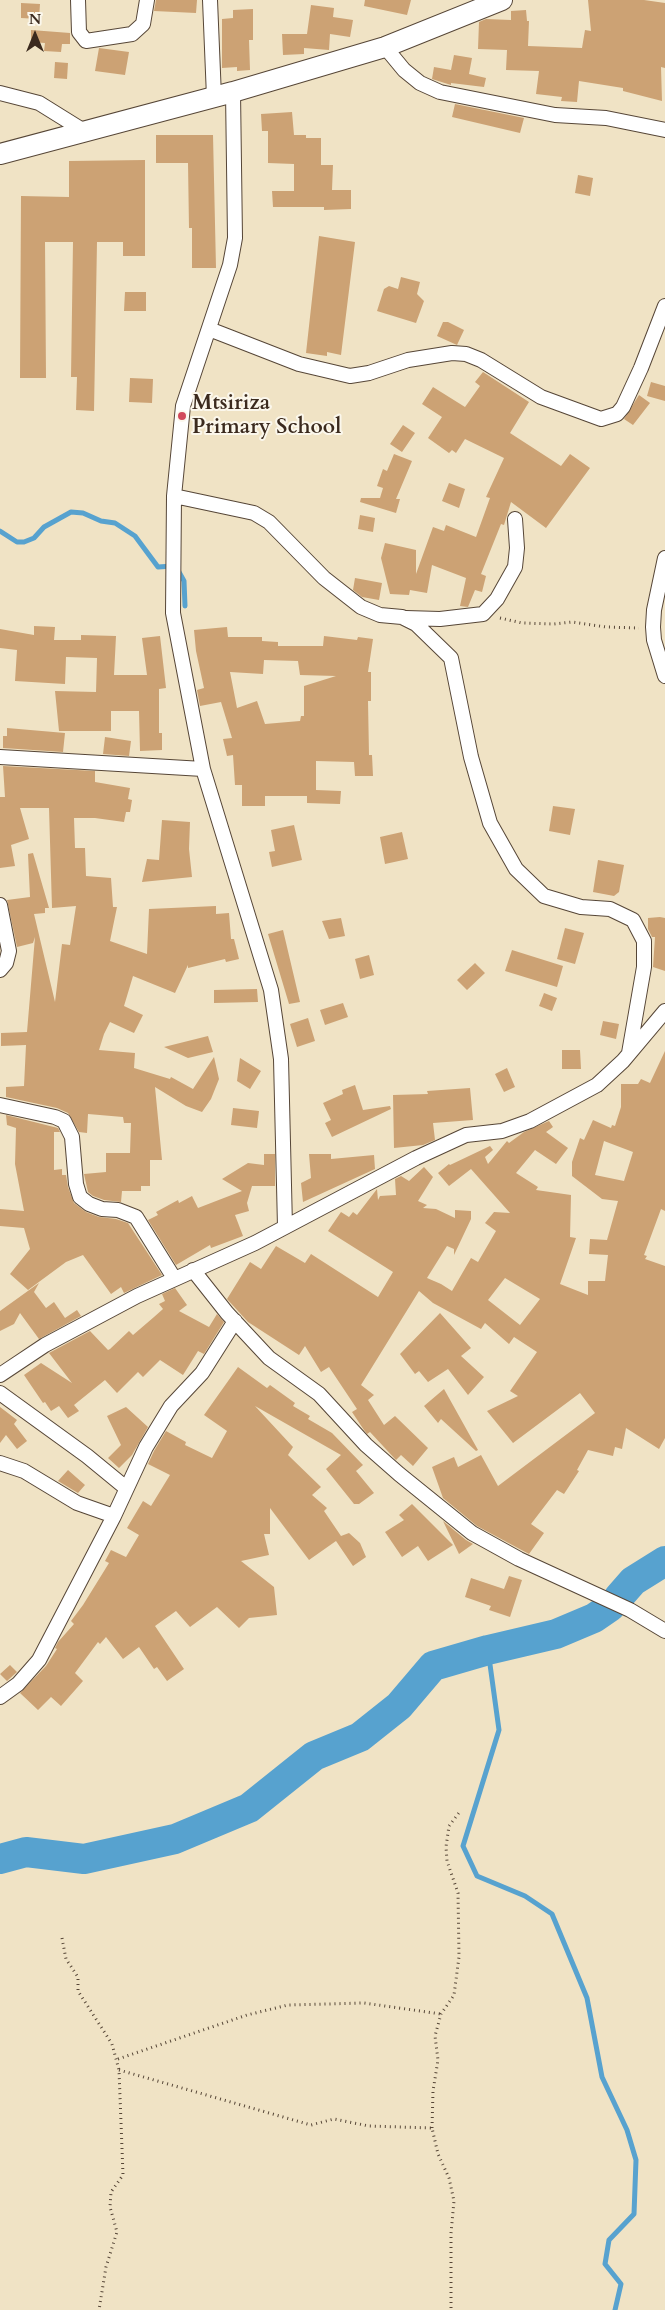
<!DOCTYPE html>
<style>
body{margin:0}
#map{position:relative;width:665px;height:2310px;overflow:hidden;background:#f0e3c5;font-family:Cardo,serif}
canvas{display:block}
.north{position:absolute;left:10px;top:10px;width:50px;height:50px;-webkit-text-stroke:4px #fbf7ec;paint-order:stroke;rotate:0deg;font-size:14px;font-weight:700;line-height:20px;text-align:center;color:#3b2a1e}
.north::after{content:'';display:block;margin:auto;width:18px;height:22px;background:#3b2a1e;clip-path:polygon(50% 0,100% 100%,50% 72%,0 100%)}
</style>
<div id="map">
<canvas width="665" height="2310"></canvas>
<div class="north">N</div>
</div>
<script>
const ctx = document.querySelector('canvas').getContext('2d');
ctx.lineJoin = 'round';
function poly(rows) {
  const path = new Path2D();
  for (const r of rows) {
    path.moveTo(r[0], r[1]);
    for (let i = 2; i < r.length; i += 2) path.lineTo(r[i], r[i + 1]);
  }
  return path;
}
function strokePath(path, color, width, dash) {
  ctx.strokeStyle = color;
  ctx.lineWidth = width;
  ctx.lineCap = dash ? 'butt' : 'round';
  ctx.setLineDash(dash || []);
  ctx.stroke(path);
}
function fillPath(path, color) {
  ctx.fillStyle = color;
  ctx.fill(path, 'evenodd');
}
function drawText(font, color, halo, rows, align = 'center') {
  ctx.font = font + ' Cardo,serif';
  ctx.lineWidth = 4;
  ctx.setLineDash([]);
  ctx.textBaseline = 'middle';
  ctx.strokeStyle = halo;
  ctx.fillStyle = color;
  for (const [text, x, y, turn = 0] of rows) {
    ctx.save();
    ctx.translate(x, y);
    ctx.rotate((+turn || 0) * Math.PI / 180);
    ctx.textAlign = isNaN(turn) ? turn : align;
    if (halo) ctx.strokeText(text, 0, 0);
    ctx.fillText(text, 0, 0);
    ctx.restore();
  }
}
strokePath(poly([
 [0,531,17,542,24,542,34,538,44,527,71,512,83,513,101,521,115,523,135,536,158,567,173,566,179,572,184,581,185,606],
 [488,1650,499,1730,463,1846,477,1876,525,1896,552,1914,587,1998,602,2077,627,2130,636,2160,634,2214,609,2240,605,2264,621,2284,615,2310]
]), '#57a2cf', 5);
strokePath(poly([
 [619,1597,633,1581,665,1561],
 [0,1859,26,1852,84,1859,175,1839,249,1808,314,1756,360,1737,399,1706,433,1666,488,1650,556,1634,594,1618,610,1607]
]), '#57a2cf', 30);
fillPath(poly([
 [156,0,197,0,196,13,154,11],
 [365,0,411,0,407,15,364,6],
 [588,0,644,0,665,3,665,68,661,67,662,101,623,91,623,88,579,81,577,102,561,101,562,97,536,94,539,71,506,70,507,50,478,49,479,22,486,19,511,20,511,11,526,10,527,21,529,21,528,46,582,48,585,30,591,31],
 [21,3,40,4,39,19,21,18],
 [311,5,334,8,333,17,353,20,350,37,330,34,329,50,304,48,304,54,283,55,282,34,307,34],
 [253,9,253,40,249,40,250,70,237,71,237,67,222,68,222,19,233,18,233,10],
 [31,30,70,33,70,44,62,44,61,52,44,51,45,43,31,42],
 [99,48,129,52,125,75,95,71],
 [454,55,472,58,469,74,486,78,484,87,451,83,451,85,432,79,434,67,451,70],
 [55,62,68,63,67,79,54,78],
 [455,104,524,118,520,133,452,117],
 [292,112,294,135,306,135,306,138,321,138,321,165,333,165,332,190,351,190,351,209,324,210,324,207,273,207,272,191,294,191,294,164,268,163,268,131,262,131,261,114],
 [156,135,213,135,216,268,192,268,192,228,189,228,188,163,156,163],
 [145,160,145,256,123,256,123,242,97,242,94,411,76,410,77,377,71,377,73,242,45,242,46,378,20,378,21,196,69,197,69,161],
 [578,175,593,178,590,196,575,193],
 [319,236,355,242,341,355,327,352,327,356,306,353],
 [401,277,420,282,417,294,424,301,416,323,377,311,384,289,389,286,398,289],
 [125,292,146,292,146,311,124,311],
 [443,322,448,322,464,330,457,345,437,336],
 [483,372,529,402,510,433,561,466,570,454,590,468,546,528,511,502,504,525,501,524,481,574,486,576,482,592,475,590,468,607,460,606,466,578,432,565,427,593,410,590,409,595,390,594,381,558,385,543,416,550,416,574,433,527,444,531,446,525,476,537,490,498,486,497,504,458,465,439,456,453,452,450,449,453,428,438,442,417,422,404,433,387,465,407,480,386,475,382],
 [130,378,153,379,152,403,129,402],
 [651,382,665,386,665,401,647,396],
 [639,395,650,403,633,425,624,419],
 [403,425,415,433,402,452,390,444],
 [394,454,412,461,396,499,400,499,396,513,360,502,361,498,380,498,383,488,377,486,383,469,387,471],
 [449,483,465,489,459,508,442,501],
 [360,515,375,518,373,532,358,529],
 [355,578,382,583,379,600,362,597,353,590],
 [34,626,55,627,54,640,81,640,81,635,116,636,114,675,147,675,142,638,160,636,166,688,159,689,159,733,162,733,162,750,140,751,139,711,111,711,111,731,59,731,55,691,96,692,97,658,66,657,65,684,15,681,17,650,0,648,0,629,34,635],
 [227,627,228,637,262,637,262,641,278,642,278,646,323,646,324,636,357,640,358,637,373,639,368,672,371,672,371,701,368,701,369,755,372,755,373,776,355,776,354,762,316,761,316,790,341,791,340,804,307,803,307,796,265,796,265,806,242,806,242,785,235,785,233,755,227,756,223,739,232,738,221,702,200,706,197,690,204,688,196,651,194,630],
 [264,660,298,661,300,675,336,676,304,686,304,716,301,716,300,721,265,724,257,701,237,708,230,672,263,674],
 [7,728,65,733,63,752,3,748,3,736,7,736],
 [105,737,131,741,129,756,103,754],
 [3,766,95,771,95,782,130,788,128,799,132,800,130,812,126,812,124,822,95,818,74,818,75,848,85,848,86,876,111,878,113,907,117,907,110,941,147,954,149,909,216,906,216,914,229,913,231,939,234,939,239,959,226,962,225,959,188,968,188,965,175,993,133,976,124,1006,143,1015,134,1033,110,1022,104,1034,99,1050,135,1053,134,1068,170,1079,171,1077,193,1089,214,1057,219,1079,211,1099,202,1112,186,1106,155,1087,162,1160,150,1160,150,1186,141,1186,141,1191,122,1191,121,1202,104,1200,93,1196,88,1192,84,1174,106,1172,106,1153,130,1153,131,1123,124,1123,123,1117,88,1114,87,1133,79,1132,68,1113,57,1108,6,1097,6,1087,24,1086,26,1045,1,1046,1,1033,27,1032,35,937,33,943,17,947,7,900,30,897,28,854,33,853,49,908,45,908,45,913,34,914,55,1002,62,944,70,945,76,906,52,908,49,808,20,808,29,839,11,845,15,866,0,868,0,797,5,797],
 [553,806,575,809,570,835,549,831],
 [162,820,190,822,189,849,192,877,142,882,147,859,159,860],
 [294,825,302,860,272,867,269,852,275,851,271,830],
 [402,832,408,859,385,864,380,837],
 [598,860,624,865,619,892,614,896,593,892],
 [660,917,665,918,665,971,653,967,655,937,652,937,648,929,648,918],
 [341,918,345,936,329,939,322,921],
 [565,928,584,933,575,964,557,959],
 [283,930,300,1002,289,1004,268,934],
 [512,950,563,966,557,987,505,971],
 [369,955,374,975,360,979,355,959],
 [475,963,485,973,467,990,457,980],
 [257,989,258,1002,214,1003,214,990],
 [544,993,557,998,552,1011,539,1006],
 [343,1003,348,1017,325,1025,320,1010],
 [308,1018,315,1041,297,1047,290,1024],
 [603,1021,619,1024,616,1039,600,1035],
 [208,1036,213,1052,188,1058,164,1047],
 [562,1050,580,1050,581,1069,562,1069],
 [665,1051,665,1211,661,1209,644,1255,647,1256,645,1259,665,1266,665,1438,659,1449,626,1428,622,1449,615,1447,613,1456,588,1450,577,1470,579,1471,564,1494,557,1490,531,1524,544,1533,529,1554,477,1526,443,1498,432,1467,454,1457,458,1467,481,1455,498,1486,595,1413,580,1393,513,1443,487,1411,518,1396,510,1391,537,1352,514,1337,509,1344,485,1323,481,1329,433,1303,419,1291,361,1385,374,1395,368,1400,384,1425,395,1416,428,1448,413,1466,401,1455,396,1460,370,1432,367,1434,364,1430,352,1412,357,1409,329,1367,321,1372,305,1346,299,1355,248,1322,227,1299,250,1262,261,1269,276,1246,305,1263,311,1254,378,1297,393,1272,328,1231,341,1212,349,1217,353,1212,357,1215,377,1189,378,1200,380,1196,396,1195,395,1179,401,1176,409,1181,424,1167,433,1177,418,1201,427,1205,423,1208,436,1209,455,1218,455,1210,471,1211,471,1219,454,1255,454,1249,447,1246,427,1278,441,1284,452,1291,471,1258,478,1262,496,1231,485,1223,494,1212,510,1213,471,1169,449,1186,438,1173,449,1164,450,1165,490,1146,493,1150,485,1157,488,1164,507,1141,509,1143,524,1132,549,1121,553,1127,546,1132,568,1148,556,1164,535,1150,516,1173,538,1187,536,1190,571,1195,570,1237,576,1238,560,1284,588,1295,588,1281,605,1281,608,1255,589,1254,590,1239,607,1240,618,1201,602,1199,572,1176,572,1162,580,1138,584,1140,593,1120,611,1128,612,1125,615,1126,621,1107,621,1084,638,1084,641,1079,650,1083],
 [604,1141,633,1152,624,1181,595,1175],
 [505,1278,540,1299,520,1325,488,1300],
 [240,1058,261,1071,250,1089,237,1081],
 [507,1068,515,1087,504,1092,495,1074],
 [355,1085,363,1110,390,1106,391,1109,332,1137,325,1123,331,1120,323,1103,343,1094,342,1090],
 [470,1088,473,1120,433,1123,435,1140,423,1145,394,1148,393,1095,428,1094,427,1091],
 [233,1108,259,1111,257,1128,231,1125],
 [6,1115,58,1128,60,1132,54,1132,54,1170,62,1169,62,1175,66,1175,68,1187,74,1203,86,1212,99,1217,116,1219,128,1223,162,1275,124,1293,121,1287,111,1294,83,1255,66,1262,28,1290,10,1274,30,1249,24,1228,0,1226,0,1209,24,1211,15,1164,16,1128,7,1125],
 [264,1154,275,1154,275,1186,252,1186,247,1203,249,1211,235,1215,243,1236,211,1248,210,1245,176,1265,148,1220,158,1215,156,1212,178,1200,179,1203,192,1196,198,1208,242,1191,222,1179,248,1163,264,1165],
 [309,1154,331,1154,331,1159,374,1155,375,1169,303,1202,301,1183,311,1178],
 [39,1283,34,1292,46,1308,54,1302,65,1318,77,1310,81,1316,39,1339,20,1313,14,1324,0,1331,0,1311],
 [175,1288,187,1305,179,1311,209,1327,217,1314,224,1322,204,1354,198,1351,183,1375,160,1360,143,1377,138,1372,117,1393,105,1380,74,1405,79,1411,68,1418,59,1406,51,1411,45,1402,43,1403,24,1375,41,1363,72,1383,49,1353,90,1331,108,1350,110,1349,129,1331,133,1335,154,1317,163,1309,159,1304,165,1301,162,1294],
 [440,1313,471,1348,461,1356,484,1377,468,1395,448,1369,428,1382,419,1371,415,1374,400,1354],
 [238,1367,267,1388,270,1385,295,1403,293,1406,310,1416,308,1419,332,1433,363,1465,356,1471,374,1493,359,1504,354,1504,326,1469,341,1455,255,1406,293,1447,288,1455,321,1487,312,1495,327,1508,324,1511,341,1536,349,1533,360,1543,366,1557,353,1566,336,1541,309,1560,270,1508,270,1534,264,1534,269,1555,241,1561,274,1587,277,1615,249,1618,239,1628,217,1607,190,1627,176,1611,155,1626,184,1669,167,1681,157,1667,154,1669,139,1647,123,1659,106,1637,100,1644,98,1642,75,1673,83,1681,61,1706,51,1697,38,1710,20,1693,46,1666,57,1649,55,1648,58,1642,74,1624,71,1621,83,1605,109,1563,105,1561,111,1550,126,1557,139,1535,127,1528,143,1501,151,1506,170,1475,148,1464,154,1451,166,1431,186,1442,185,1445,212,1458,227,1431,204,1415],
 [444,1389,478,1450,476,1451,441,1419,438,1423,424,1406],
 [0,1407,17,1420,14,1424,27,1441,17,1449,6,1435,0,1443],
 [126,1407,148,1427,132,1455,119,1468,108,1458,121,1445,107,1416],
 [68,1470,85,1485,78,1493,58,1481],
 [412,1504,453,1545,428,1561,418,1546,402,1557,385,1532,404,1520,399,1515],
 [443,1521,466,1540,473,1544,459,1554],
 [509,1576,522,1580,510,1617,489,1610,491,1606,465,1597,471,1578,504,1589],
 [10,1665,17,1672,7,1681,0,1674]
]), '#cca274');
const street = poly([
 [78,0,79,32,86,41,132,34,143,24,147,0],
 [210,0,214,97],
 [385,47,404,70,420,83,440,92,555,115,606,118,665,130],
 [233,92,235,238,230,265,183,406,174,496,173,613,203,769,271,990,281,1059,285,1227],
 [0,93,39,103,84,131],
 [209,329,299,364,350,376,369,373,408,360,452,353,466,354,481,360,541,397,601,419,617,414,623,407,641,368,665,306],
 [174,496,254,513,269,522,324,578,361,607,380,615,402,617,416,624,451,658,471,757,490,823,516,869,544,896,581,907,610,909,633,920,644,941,644,967,629,1053],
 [665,558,654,610,653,627,654,640,665,676],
 [406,618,440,619,483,614,497,599,515,567,517,548,515,519],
 [0,757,203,769],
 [0,905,9,951,6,963,0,970],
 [0,1105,55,1117,64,1121,72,1137,76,1184,80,1197,89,1204,102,1209,118,1210,136,1217,174,1278],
 [193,1270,227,1313,269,1358,319,1394,366,1445,399,1474,472,1533,519,1559,630,1610,665,1631],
 [0,1375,45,1345,137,1296,255,1243,416,1158,466,1135,502,1131,530,1121,597,1085,623,1061,665,1011],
 [0,1393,87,1456,126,1488],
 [0,1463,24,1471,77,1503,114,1516],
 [0,1697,18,1684,39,1660,114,1516,146,1447,171,1406,202,1373,235,1321]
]);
const secondary = poly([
 [0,154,233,92,385,47,502,0]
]);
strokePath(street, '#564637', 16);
strokePath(secondary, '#564637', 22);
strokePath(poly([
 [500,618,522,623,554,624,572,622,606,627,639,628],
 [62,1938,66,1959,78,1977,78,1991,112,2044,119,2070,123,2175,111,2192,110,2207,117,2232,106,2267,99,2310],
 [118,2059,247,2015,288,2005,364,2003,441,2014],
 [119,2070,311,2125,334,2119,369,2126,432,2128,438,2154,449,2178,454,2201,451,2233,451,2310],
 [432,2128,433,2091,438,2060,435,2036,441,2014,454,1995,459,1957,458,1893,447,1861,446,1847,449,1826,461,1810]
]), '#564637', 3, [1, 4]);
strokePath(street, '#fff', 14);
strokePath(secondary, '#fff', 20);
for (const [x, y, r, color] of [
 [182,416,5,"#d1495b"]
]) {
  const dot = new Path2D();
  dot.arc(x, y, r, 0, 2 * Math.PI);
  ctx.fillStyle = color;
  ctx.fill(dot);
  strokePath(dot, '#fbf7ec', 2);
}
drawText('bold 21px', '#3b2a1e', '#fbf7ec', [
 ["Mtsiriza",192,404],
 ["Primary School",192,428]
], 'left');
</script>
